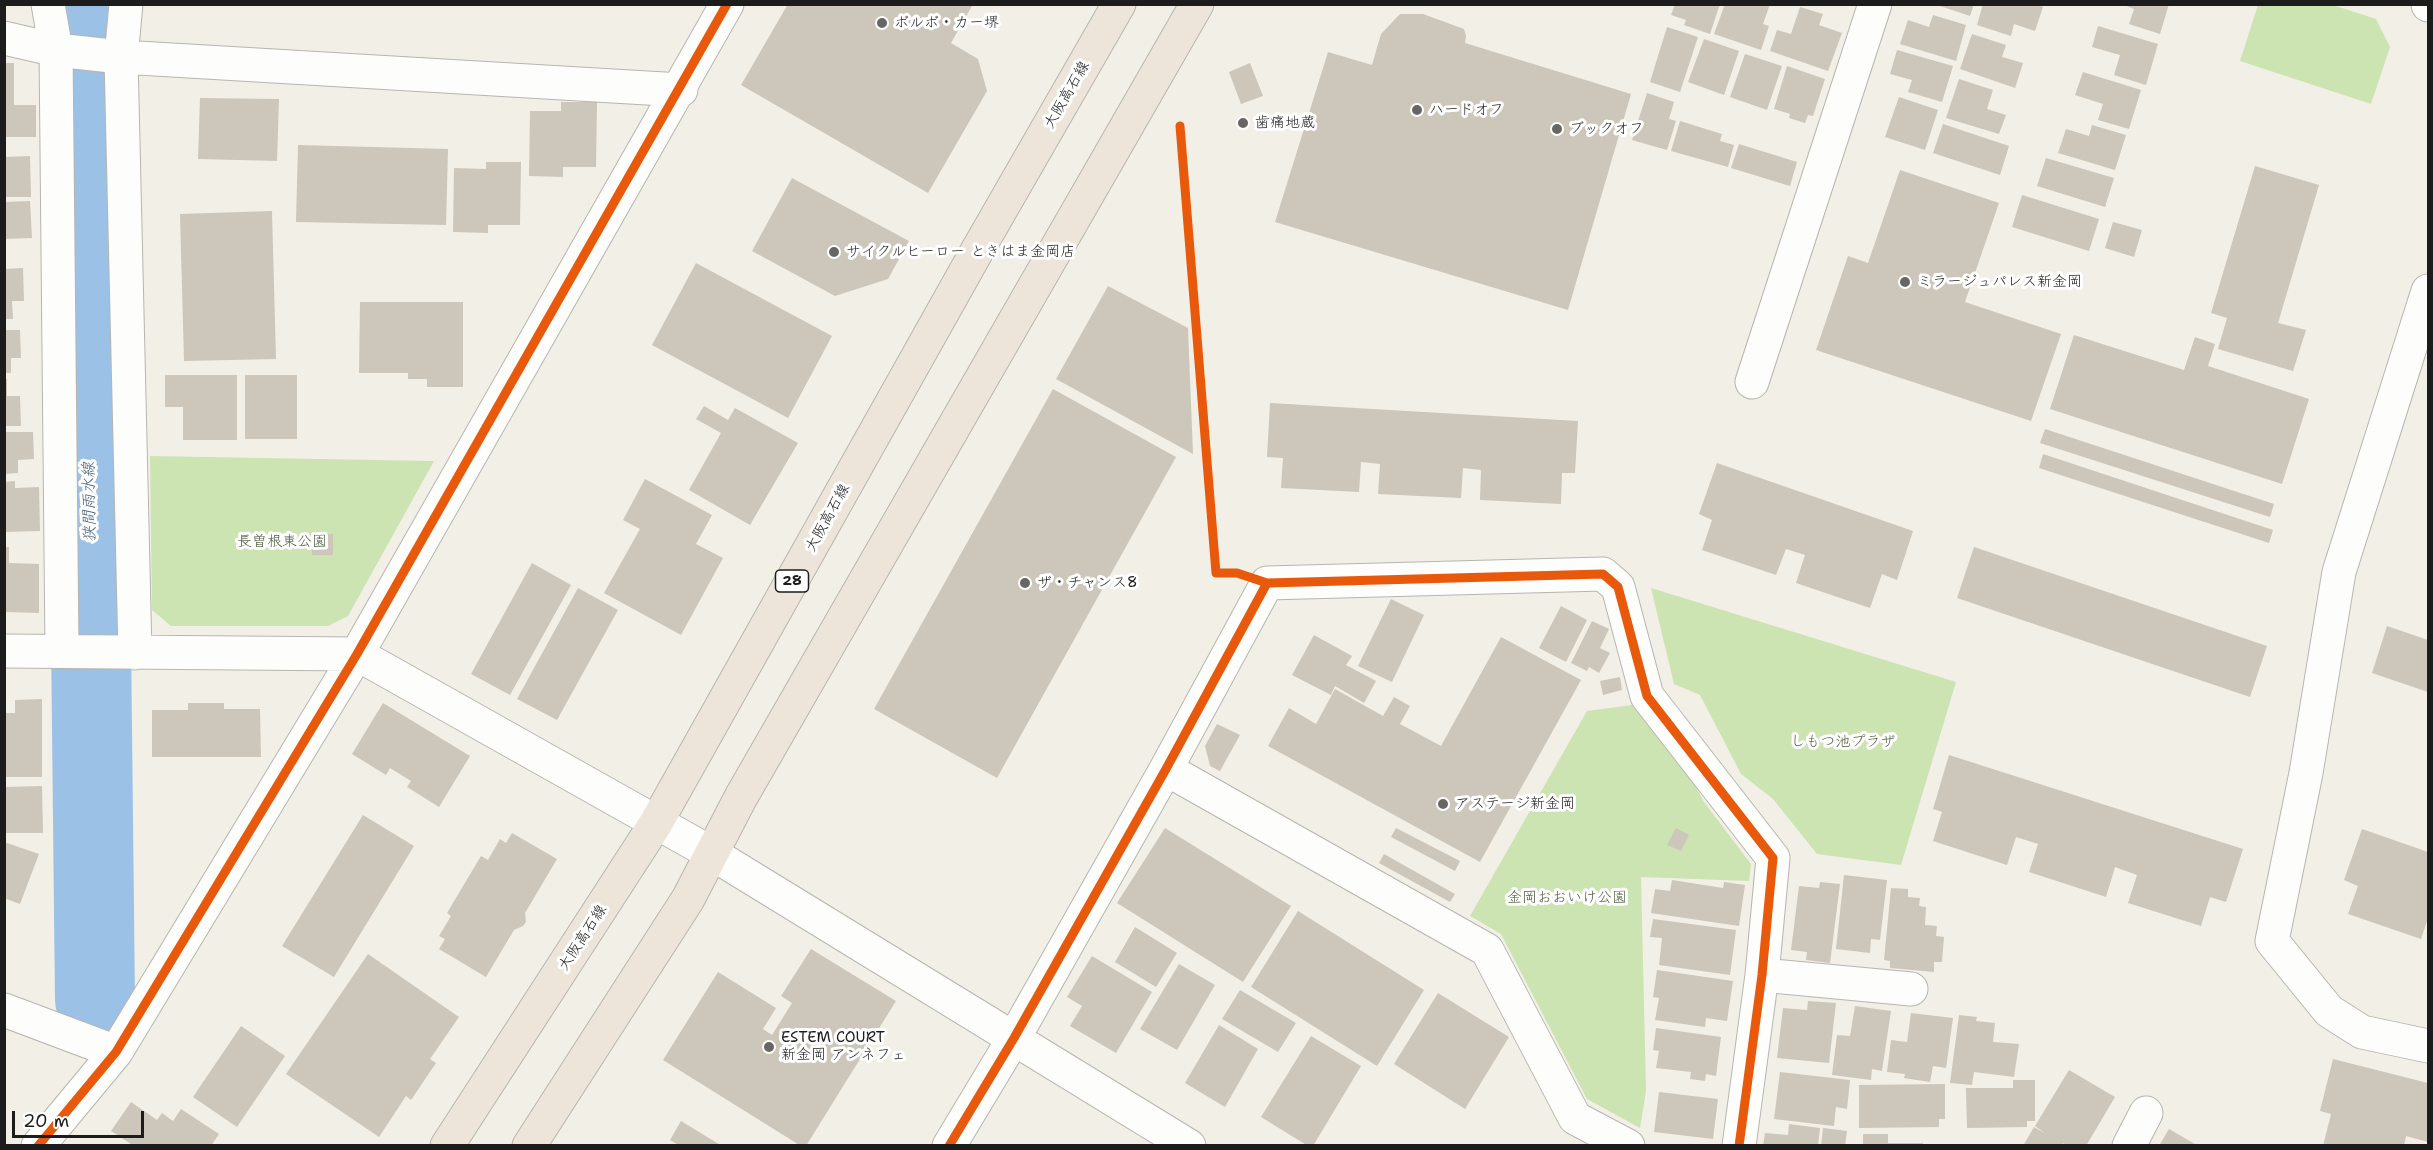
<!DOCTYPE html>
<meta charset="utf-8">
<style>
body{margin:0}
#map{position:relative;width:2433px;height:1150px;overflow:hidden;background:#f2efe7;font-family:"Shantell Sans",sans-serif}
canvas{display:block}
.frame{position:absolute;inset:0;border:6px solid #1c1c1c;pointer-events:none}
.scale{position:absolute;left:12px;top:1111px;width:132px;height:27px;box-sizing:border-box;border:3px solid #1c1c1c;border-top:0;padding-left:8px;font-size:18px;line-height:21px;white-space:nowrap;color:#1c1c1c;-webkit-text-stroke:4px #fff;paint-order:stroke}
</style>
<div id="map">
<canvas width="2433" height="1150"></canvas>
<div class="frame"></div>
<div class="scale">20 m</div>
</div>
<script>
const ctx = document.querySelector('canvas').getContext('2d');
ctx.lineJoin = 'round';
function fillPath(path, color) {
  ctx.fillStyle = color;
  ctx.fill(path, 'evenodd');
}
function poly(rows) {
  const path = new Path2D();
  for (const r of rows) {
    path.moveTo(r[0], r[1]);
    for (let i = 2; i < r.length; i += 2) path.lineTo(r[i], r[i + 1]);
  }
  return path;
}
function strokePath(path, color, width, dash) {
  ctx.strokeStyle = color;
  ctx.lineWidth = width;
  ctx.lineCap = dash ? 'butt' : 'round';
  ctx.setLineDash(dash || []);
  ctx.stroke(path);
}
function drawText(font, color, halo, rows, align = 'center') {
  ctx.font = font + ' "Shantell Sans","Klee One",sans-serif';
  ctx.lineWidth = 6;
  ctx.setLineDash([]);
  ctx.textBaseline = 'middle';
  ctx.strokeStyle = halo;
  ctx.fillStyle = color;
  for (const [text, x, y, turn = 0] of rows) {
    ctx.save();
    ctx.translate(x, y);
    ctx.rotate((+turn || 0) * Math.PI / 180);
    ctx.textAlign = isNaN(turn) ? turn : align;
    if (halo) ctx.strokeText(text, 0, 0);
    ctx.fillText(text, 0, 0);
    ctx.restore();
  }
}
fillPath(poly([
 [2258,5,2333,5,2376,19,2390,47,2371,104,2240,61],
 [150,456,434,461,348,616,328,626,171,626,152,610],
 [1651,588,1956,682,1901,865,1817,854,1773,799,1741,774,1700,695,1674,684],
 [1632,705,1691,778,1704,802,1751,864,1749,881,1641,877,1646,1091,1640,1128,1587,1099,1501,934,1470,916,1587,711]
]), '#cce3b2');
strokePath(poly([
 [84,4,95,1000]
]), '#9bc2e6', 80);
fillPath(poly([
 [788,4,973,4,951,43,978,59,987,91,928,193,741,85],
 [1675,4,1720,4,1710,34,1684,25,1686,20,1671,15],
 [1725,4,1770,4,1763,24,1769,26,1761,50,1714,34],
 [1934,4,1974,4,1970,16],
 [1983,4,2035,4,2043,7,2035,31,2014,24,2011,36,1977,25],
 [2122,4,2169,4,2160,34,2129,24,2134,9],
 [1800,7,1823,14,1819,25,1842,33,1828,71,1770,51,1777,30,1791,34],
 [1400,14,1423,14,1464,29,1466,36,1465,43,1631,94,1568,310,1275,222,1328,52,1372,65,1381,34],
 [1933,15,1966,25,1956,61,1900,44,1908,20,1929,27],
 [2098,26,2158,44,2146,85,2114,75,2120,55,2092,47],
 [1667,27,1698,37,1680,92,1650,82],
 [1972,34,2006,45,2002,57,2023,63,2015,88,1960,69],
 [1704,39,1739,51,1724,95,1688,82],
 [1897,50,1953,66,1942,102,1908,92,1912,80,1890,74],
 [1745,54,1782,66,1767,110,1730,97],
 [4,63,14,63,14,105,36,105,36,137,4,137],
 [1250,63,1263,96,1241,104,1229,72],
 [1787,66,1825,79,1813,116,1808,115,1805,123,1789,118,1790,114,1774,109],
 [2083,72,2141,90,2129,129,2098,120,2103,104,2075,95],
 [1959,79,1993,90,1987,109,2006,115,1999,134,1946,118],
 [1647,93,1674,102,1669,119,1676,121,1667,150,1632,140],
 [1899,97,1938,110,1925,150,1885,137],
 [200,98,279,99,277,161,198,159],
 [561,102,597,102,596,167,563,167,563,177,529,176,530,111,561,111],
 [1680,121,1722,134,1720,141,1734,145,1728,167,1671,151],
 [1943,124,2009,146,2000,175,1933,153],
 [2092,125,2126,135,2115,170,2058,153,2066,129,2089,136],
 [1739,144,1797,162,1790,186,1731,168],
 [298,145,448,149,446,225,296,222],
 [30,156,31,197,4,197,4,157],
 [2046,158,2114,178,2105,207,2037,186],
 [486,162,521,162,520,225,488,225,488,233,453,232,454,168,486,169],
 [2255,166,2319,185,2278,323,2306,330,2293,371,2218,349,2227,318,2211,313],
 [1900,170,1999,203,1965,302,2061,334,2031,421,1816,350,1848,256,1868,263],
 [792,178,909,241,888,279,835,296,752,251],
 [2022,195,2099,219,2089,251,2012,227],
 [30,201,32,238,4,239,4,202],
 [272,211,276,359,184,361,180,214],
 [2113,222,2142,230,2134,257,2105,248],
 [696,263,832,336,788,418,652,345],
 [23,268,24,301,12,301,13,319,4,319,4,269],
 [1108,286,1188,328,1193,454,1056,379],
 [360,302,463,302,463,387,427,387,427,379,408,379,408,373,359,373],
 [4,330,20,330,21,358,11,358,11,373,4,373],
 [2074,335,2184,370,2195,337,2215,344,2208,366,2309,399,2282,484,2050,409],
 [165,375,237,375,237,440,183,440,183,407,165,407],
 [245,375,297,375,297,439,245,439],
 [4,379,7,379,7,396,20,396,21,426,4,426],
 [1053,389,1176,457,997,778,874,709],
 [1270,403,1578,421,1575,473,1562,473,1561,504,1480,500,1481,470,1463,468,1461,498,1378,494,1380,464,1361,462,1359,492,1281,488,1283,458,1267,457],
 [704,406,728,420,735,408,798,443,750,525,689,490,721,433,696,419],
 [2045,429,2274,504,2270,517,2040,443],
 [4,432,33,432,34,459,18,460,18,473,4,474],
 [2043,454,2273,530,2269,543,2039,468],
 [1717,463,1913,531,1897,580,1882,574,1870,608,1796,583,1805,555,1786,549,1776,575,1702,550,1712,520,1699,514],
 [645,479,712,515,696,544,723,558,681,635,604,593,640,529,623,520],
 [15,481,15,488,39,487,40,531,4,532,4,482],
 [312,534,333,534,333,555,312,555],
 [4,547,9,547,9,563,39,564,39,613,4,612],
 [1974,547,2267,646,2250,697,1957,598],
 [532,563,571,585,510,695,471,674],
 [578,588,618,610,557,720,517,699],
 [1391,599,1424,615,1392,682,1358,666],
 [1561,606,1587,620,1566,662,1539,648],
 [1592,621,1609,629,1600,648,1610,653,1599,673,1589,667,1587,671,1571,663],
 [2387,626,2428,640,2428,692,2372,673],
 [1314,635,1352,656,1346,665,1376,681,1364,703,1335,686,1331,695,1292,675],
 [1501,637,1581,680,1480,862,1268,746,1289,708,1316,724,1335,689,1383,716,1394,697,1410,706,1400,724,1441,746],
 [1620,677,1622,690,1603,695,1600,681],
 [42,699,42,777,4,777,4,713,15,713,15,700],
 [188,703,224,703,224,709,260,709,261,757,152,757,152,710,188,710],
 [383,703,470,756,439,807,407,787,411,781,390,768,386,775,352,754],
 [1217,724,1240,735,1220,771,1210,766,1205,746],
 [1949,755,2243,849,2226,902,2210,897,2201,926,2128,903,2137,875,2115,867,2106,897,2029,872,2038,844,2016,837,2007,865,1933,841,1942,812,1933,809],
 [42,786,43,833,4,833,4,787],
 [363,815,414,846,334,977,282,946],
 [1165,828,1291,906,1243,982,1117,903],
 [1396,828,1460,861,1455,871,1391,837],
 [1676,828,1689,835,1681,851,1667,845],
 [2362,829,2428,852,2428,918,2421,939,2348,914,2358,886,2344,880],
 [512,833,557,859,525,913,526,922,523,926,514,930,486,977,439,949,445,939,439,936,451,916,447,913,481,856,488,860,500,839,506,843],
 [4,842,39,854,20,904,4,898],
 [1384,854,1455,894,1450,902,1379,863],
 [1844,875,1887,880,1880,940,1871,939,1870,953,1836,949],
 [1672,880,1723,888,1724,882,1745,885,1739,926,1651,913,1655,889,1670,891],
 [1820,882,1840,884,1830,963,1806,960,1807,952,1791,950,1799,886,1819,888],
 [1891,888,1908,889,1908,897,1920,898,1919,906,1926,907,1925,925,1937,926,1936,936,1944,937,1942,962,1934,962,1934,972,1890,968,1890,961,1884,960],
 [1298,911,1424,990,1377,1066,1251,987],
 [1653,919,1736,930,1730,975,1659,965,1662,938,1650,937],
 [1135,927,1177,953,1156,987,1115,962],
 [811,949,896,1001,806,1146,801,1146,663,1060,718,972,776,1008,763,1029,772,1035,792,1003,781,996],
 [368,954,459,1017,430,1059,436,1063,411,1100,406,1096,379,1137,286,1074],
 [1092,956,1152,992,1116,1053,1070,1026,1082,1006,1067,997],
 [1179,964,1215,985,1177,1050,1140,1029],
 [1657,970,1733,981,1727,1021,1706,1018,1705,1027,1655,1020,1659,998,1653,997],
 [1240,990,1296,1023,1278,1052,1222,1019],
 [1438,993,1509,1037,1465,1109,1394,1064],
 [1808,1001,1836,1003,1829,1063,1777,1058,1783,1008,1807,1010],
 [1855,1006,1891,1011,1882,1071,1872,1069,1871,1080,1832,1075,1837,1035,1850,1036],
 [1911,1013,1953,1018,1946,1068,1933,1066,1930,1082,1904,1078,1905,1074,1887,1072,1891,1040,1907,1042],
 [1959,1015,1977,1017,1976,1021,1995,1023,1993,1042,2019,1044,2014,1077,1974,1072,1972,1085,1950,1083],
 [1219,1025,1258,1049,1225,1107,1185,1083],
 [241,1026,285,1056,237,1127,193,1097],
 [1656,1028,1721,1037,1716,1076,1706,1074,1705,1081,1690,1079,1691,1072,1656,1068,1659,1051,1653,1050],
 [1311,1036,1361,1066,1313,1146,1308,1146,1261,1117],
 [2333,1059,2428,1083,2428,1142,2406,1136,2404,1146,2323,1146,2331,1114,2320,1111],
 [2069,1070,2115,1097,2086,1146,2066,1146,2063,1143,2061,1146,2023,1146,2034,1127,2046,1134,2035,1126],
 [1780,1072,1850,1080,1847,1109,1836,1107,1834,1126,1774,1119],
 [2013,1080,2035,1080,2035,1121,2027,1121,2027,1127,1967,1128,1966,1088,2013,1088],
 [1945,1084,1945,1119,1939,1119,1939,1127,1859,1128,1859,1085],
 [1659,1092,1718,1099,1713,1139,1654,1132],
 [131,1102,157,1120,162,1113,173,1121,181,1109,219,1134,211,1146,134,1146,111,1131],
 [681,1121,722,1146,680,1146,670,1140],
 [1789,1124,1820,1128,1818,1146,1763,1146,1765,1133,1788,1135],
 [1823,1128,1847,1131,1845,1146,1821,1146],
 [2169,1129,2195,1144,2194,1146,2159,1146],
 [1863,1134,1888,1134,1888,1143,1923,1143,1923,1146,1863,1146]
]), '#cdc6ba');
const minor = poly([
 [48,4,56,50,62,651],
 [126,4,121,57,135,653],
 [2428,4,2428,5],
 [4,38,56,50,121,57,681,90],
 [2428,291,2339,572,2306,773,2272,941,2329,1011,2362,1032,2428,1046],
 [1752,382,1875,4],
 [4,651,357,654,711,853,1189,1146],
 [1166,769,1487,950,1575,1118,1628,1146],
 [1762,975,1911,989],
 [4,1010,116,1052],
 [38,1146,116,1052,357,654,727,4],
 [949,1146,1014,1038,1166,769,1267,583,1603,574,1618,587,1647,696,1773,858,1762,975,1739,1146],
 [2129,1146,2146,1113]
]);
const major = poly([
 [447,1146,656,823,977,251,1119,4],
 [529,1146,688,899,741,797,1197,4]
]);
strokePath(minor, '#b7b5af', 35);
strokePath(major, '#b7b5af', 35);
strokePath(minor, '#fdfdfb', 33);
strokePath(major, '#ede5da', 33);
strokePath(poly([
 [1180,126,1216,573,1237,573,1267,583,1603,574,1618,587,1647,696,1773,858,1762,975,1739,1146],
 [38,1146,116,1052,357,654,727,4],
 [949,1146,1014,1038,1166,769,1267,583]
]), '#e8590c', 9);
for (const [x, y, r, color] of [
 [882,23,6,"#676663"],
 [1417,110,6,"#676663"],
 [1243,123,6,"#676663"],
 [1557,129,6,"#676663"],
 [834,252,6,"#676663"],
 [1905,282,6,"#676663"],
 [1025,583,6,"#676663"],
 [1443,804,6,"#676663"],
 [769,1047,6,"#676663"]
]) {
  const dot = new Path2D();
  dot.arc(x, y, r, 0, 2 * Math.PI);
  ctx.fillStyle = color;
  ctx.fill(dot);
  strokePath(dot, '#fff', 2);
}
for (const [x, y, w] of [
 [792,581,33]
]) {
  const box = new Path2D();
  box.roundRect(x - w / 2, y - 11, w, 22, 4.5);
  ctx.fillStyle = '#fff';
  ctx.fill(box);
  strokePath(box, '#1c1c1c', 1.5);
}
drawText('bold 14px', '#1c1c1c', null, [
 ["28",792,581]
]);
drawText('15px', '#1c1c1c', '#fff', [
 ["ボルボ・カー堺",894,23],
 ["ハードオフ",1429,110],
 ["歯痛地蔵",1255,123],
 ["ブックオフ",1569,129],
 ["サイクルヒーロー ときはま金岡店",846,252],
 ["ミラージュパレス新金岡",1917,282],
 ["ザ・チャンス8",1037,583],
 ["アステージ新金岡",1455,804],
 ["ESTEM COURT",781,1038],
 ["新金岡 アンネフェ",781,1055]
], 'left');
drawText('15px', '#1c1c1c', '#fff', [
 ["大阪高石線",1067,95,-60],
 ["大阪高石線",828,518,-61],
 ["大阪高石線",583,938,-57]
]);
drawText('15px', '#4e5e41', '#fff', [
 ["長曽根東公園",282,542],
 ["しもつ池プラザ",1843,742],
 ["金岡おおいけ公園",1567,898]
]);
drawText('italic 16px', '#445e77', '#fff', [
 ["狭間雨水線",90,502,-91]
]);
</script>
